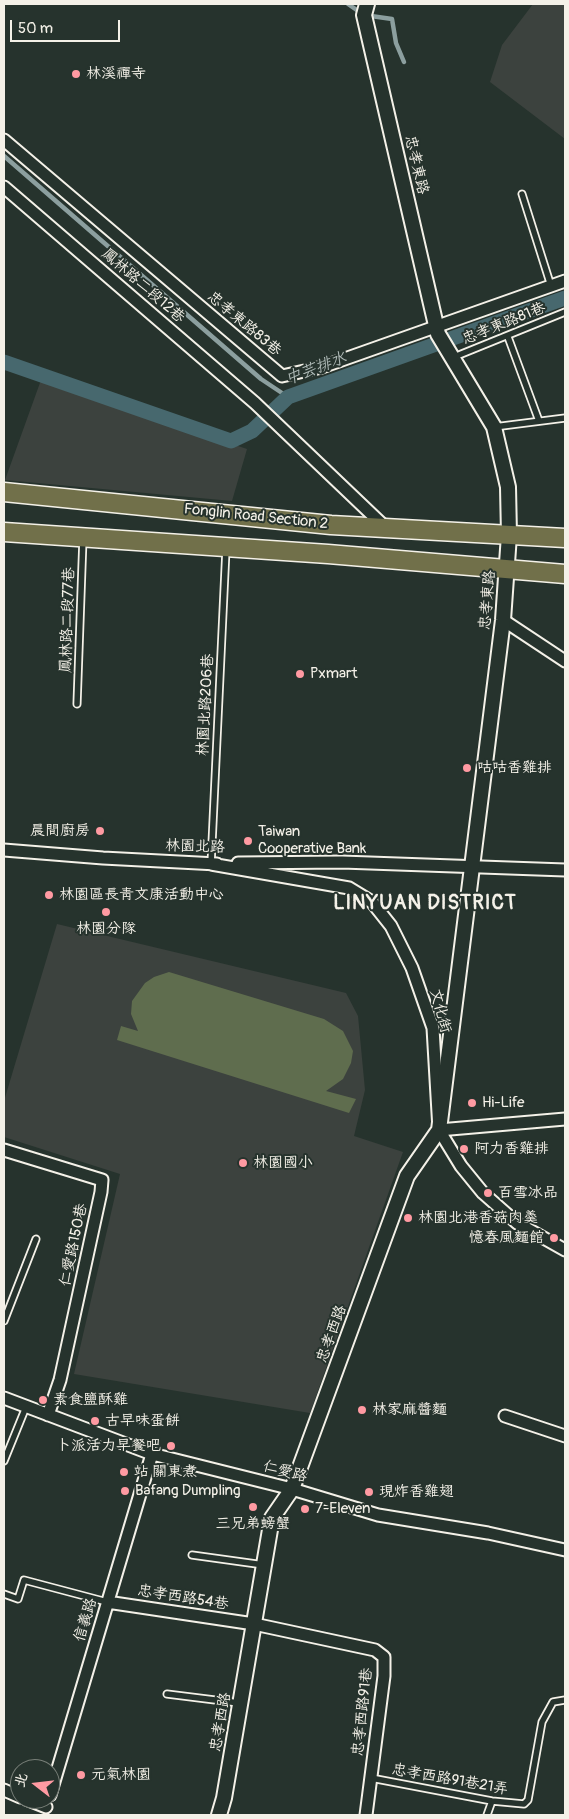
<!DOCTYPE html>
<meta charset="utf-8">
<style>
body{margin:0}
#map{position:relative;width:569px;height:1819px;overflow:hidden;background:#26332d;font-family:Pangolin,"LXGW WenKai TC",sans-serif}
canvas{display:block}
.frame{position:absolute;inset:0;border:5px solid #f4f1e8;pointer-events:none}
.north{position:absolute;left:10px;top:1759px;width:50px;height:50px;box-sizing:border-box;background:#26332d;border:1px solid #787f78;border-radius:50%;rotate:286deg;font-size:14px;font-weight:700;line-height:20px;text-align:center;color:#f4f1e8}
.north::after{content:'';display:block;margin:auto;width:18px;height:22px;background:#ff9aa2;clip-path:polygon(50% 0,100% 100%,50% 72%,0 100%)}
.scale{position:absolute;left:10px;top:20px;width:110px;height:22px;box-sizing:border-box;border:2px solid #f4f1e8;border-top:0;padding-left:6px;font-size:15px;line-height:18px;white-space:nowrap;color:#f4f1e8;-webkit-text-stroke:4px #26332d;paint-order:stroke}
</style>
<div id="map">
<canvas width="569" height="1819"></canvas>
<div class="frame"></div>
<div class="north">北</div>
<div class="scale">50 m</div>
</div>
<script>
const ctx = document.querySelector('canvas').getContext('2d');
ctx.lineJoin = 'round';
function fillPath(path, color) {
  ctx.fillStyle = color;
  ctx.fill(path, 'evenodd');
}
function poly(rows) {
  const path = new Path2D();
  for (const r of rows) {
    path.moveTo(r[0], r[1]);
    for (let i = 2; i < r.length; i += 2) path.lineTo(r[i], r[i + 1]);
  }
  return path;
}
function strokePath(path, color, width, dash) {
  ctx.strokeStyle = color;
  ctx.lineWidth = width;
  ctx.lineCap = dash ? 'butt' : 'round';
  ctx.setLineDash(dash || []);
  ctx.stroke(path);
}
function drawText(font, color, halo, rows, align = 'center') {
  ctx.font = font + ' Pangolin,"LXGW WenKai TC",sans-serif';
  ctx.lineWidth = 4;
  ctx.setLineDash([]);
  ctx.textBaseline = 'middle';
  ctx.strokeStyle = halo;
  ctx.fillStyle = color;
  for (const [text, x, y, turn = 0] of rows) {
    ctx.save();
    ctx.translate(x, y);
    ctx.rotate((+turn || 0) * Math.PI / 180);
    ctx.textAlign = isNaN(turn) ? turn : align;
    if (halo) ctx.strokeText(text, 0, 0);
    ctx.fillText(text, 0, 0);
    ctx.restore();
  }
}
fillPath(poly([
 [533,4,565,4,565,139,490,82,502,45],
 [41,380,247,449,232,501,5,480],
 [57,924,346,993,358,1016,365,1090,354,1136,403,1152,310,1413,74,1374,120,1174,4,1137,4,1101]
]), '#3c423e');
fillPath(poly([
 [169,972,324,1019,343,1031,353,1051,351,1063,343,1079,326,1091,356,1099,349,1113,117,1040,121,1026,138,1031,131,1014,132,1001,145,983,154,977]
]), '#5f6d4e');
strokePath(poly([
 [348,4,364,15,392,19,396,43,404,62],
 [4,156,261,379,288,397]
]), '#8c9f9f', 4.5);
strokePath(poly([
 [4,362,231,441,252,431,288,397,565,298]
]), '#47686e', 15);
const service = poly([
 [522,194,551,286],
 [508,337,539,421],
 [454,357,565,312],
 [494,427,565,418],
 [77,704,83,538],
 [211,864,226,549],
 [4,1321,36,1239],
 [4,1461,26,1407],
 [192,1555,264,1565],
 [4,1594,18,1599,24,1580,107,1602],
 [167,1694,239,1703],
 [371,1778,492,1801,524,1804,528,1800,542,1722,553,1702,565,1700],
 [487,1815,492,1801]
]);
const minor = poly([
 [4,140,282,376,322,367,565,281],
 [4,187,255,403,386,528],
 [503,620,565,661],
 [4,850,103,858,217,864],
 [238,863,342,862,565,870],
 [211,864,349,888,372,902,391,926,412,968,433,1028,439,1130,461,1166,483,1193,517,1223,565,1250],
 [439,1130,565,1119],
 [4,1150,102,1180,101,1192,60,1380,48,1415],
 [4,1398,152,1454,292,1489,378,1515,488,1533,565,1550],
 [505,1416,565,1436],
 [107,1602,254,1624,375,1650,384,1657,384,1676,366,1815],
 [4,1790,20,1797],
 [50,1795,152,1454],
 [26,1799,46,1807]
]);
const tertiary = poly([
 [219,1815,224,1798,272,1518,292,1489,407,1176,439,1130,503,620,509,535,508,487,494,427,438,334,364,15,367,4]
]);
const primary = poly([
 [4,492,331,525,565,538],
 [4,532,328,554,565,574]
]);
strokePath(service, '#f4f1e8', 9);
strokePath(minor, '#f4f1e8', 15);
strokePath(tertiary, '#f4f1e8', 18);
strokePath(primary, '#f4f1e8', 21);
strokePath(service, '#26332d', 5.5);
strokePath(minor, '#26332d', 11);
strokePath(tertiary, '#26332d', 14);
strokePath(primary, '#71704a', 18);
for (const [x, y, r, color] of [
 [76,74,5,"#ff9aa2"],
 [300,674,5,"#ff9aa2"],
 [467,768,5,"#ff9aa2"],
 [100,831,5,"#ff9aa2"],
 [248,841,5,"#ff9aa2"],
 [49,895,5,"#ff9aa2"],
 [106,912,5,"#ff9aa2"],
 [472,1103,5,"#ff9aa2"],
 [464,1149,5,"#ff9aa2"],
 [243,1163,5,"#ff9aa2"],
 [488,1193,5,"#ff9aa2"],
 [408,1218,5,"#ff9aa2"],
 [554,1238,5,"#ff9aa2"],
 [43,1400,5,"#ff9aa2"],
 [362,1410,5,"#ff9aa2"],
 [95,1421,5,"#ff9aa2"],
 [171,1446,5,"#ff9aa2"],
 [124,1472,5,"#ff9aa2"],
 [125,1491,5,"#ff9aa2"],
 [369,1492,5,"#ff9aa2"],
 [253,1507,5,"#ff9aa2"],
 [305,1509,5,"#ff9aa2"],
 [81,1775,5,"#ff9aa2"]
]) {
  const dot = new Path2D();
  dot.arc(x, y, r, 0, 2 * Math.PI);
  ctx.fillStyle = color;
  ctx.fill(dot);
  strokePath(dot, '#26332d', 2);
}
drawText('15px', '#f4f1e8', '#26332d', [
 ["林溪禪寺",86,74],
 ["Pxmart",310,674],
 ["咕咕香雞排",477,768],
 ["晨間廚房",90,831,"right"],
 ["Taiwan",258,832],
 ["Cooperative Bank",258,849],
 ["林園區長青文康活動中心",59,895],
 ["林園分隊",106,929,"center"],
 ["Hi-Life",482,1103],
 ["阿力香雞排",474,1149],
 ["林園國小",253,1163],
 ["百雪冰品",498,1193],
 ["林園北港香菇肉羮",418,1218],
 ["憶春風麵館",544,1238,"right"],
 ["素食鹽酥雞",53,1400],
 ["林家麻醬麵",372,1410],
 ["古早味蛋餅",105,1421],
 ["卜派活力早餐吧",161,1446,"right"],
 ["站 關東煮",134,1472],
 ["Bafang Dumpling",135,1491],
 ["現炸香雞翅",379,1492],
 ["7-Eleven",315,1509],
 ["三兄弟螃蟹",253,1524,"center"],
 ["元氣林園",91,1775]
], 'left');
drawText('15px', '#f4f1e8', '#26332d', [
 ["忠孝東路",416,165,77],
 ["鳳林路二段12巷",143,286,41],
 ["忠孝東路83巷",244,324,40],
 ["忠孝東路81巷",504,324,-22],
 ["Fonglin Road Section 2",256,517,6],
 ["忠孝東路",488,600,-85],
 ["鳳林路二段77巷",68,620,-88],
 ["林園北路206巷",206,705,-87],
 ["林園北路",195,847,2],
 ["文化街",440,1011,75],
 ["仁愛路150巷",74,1245,-78],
 ["忠孝西路",332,1334,-70],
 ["仁愛路",285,1472,15],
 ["忠孝西路54巷",183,1598,9],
 ["信義路",86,1620,-73],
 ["忠孝西路91巷",363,1712,-84],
 ["忠孝西路",221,1722,-80],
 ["忠孝西路91巷21弄",450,1780,10]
]);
drawText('italic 16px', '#afbab7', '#26332d', [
 ["中芸排水",316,369,-21]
]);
ctx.letterSpacing = '1px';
drawText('bold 20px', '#f4f1e8', '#26332d', [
 ["LINYUAN DISTRICT",425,904]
]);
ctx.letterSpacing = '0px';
</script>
